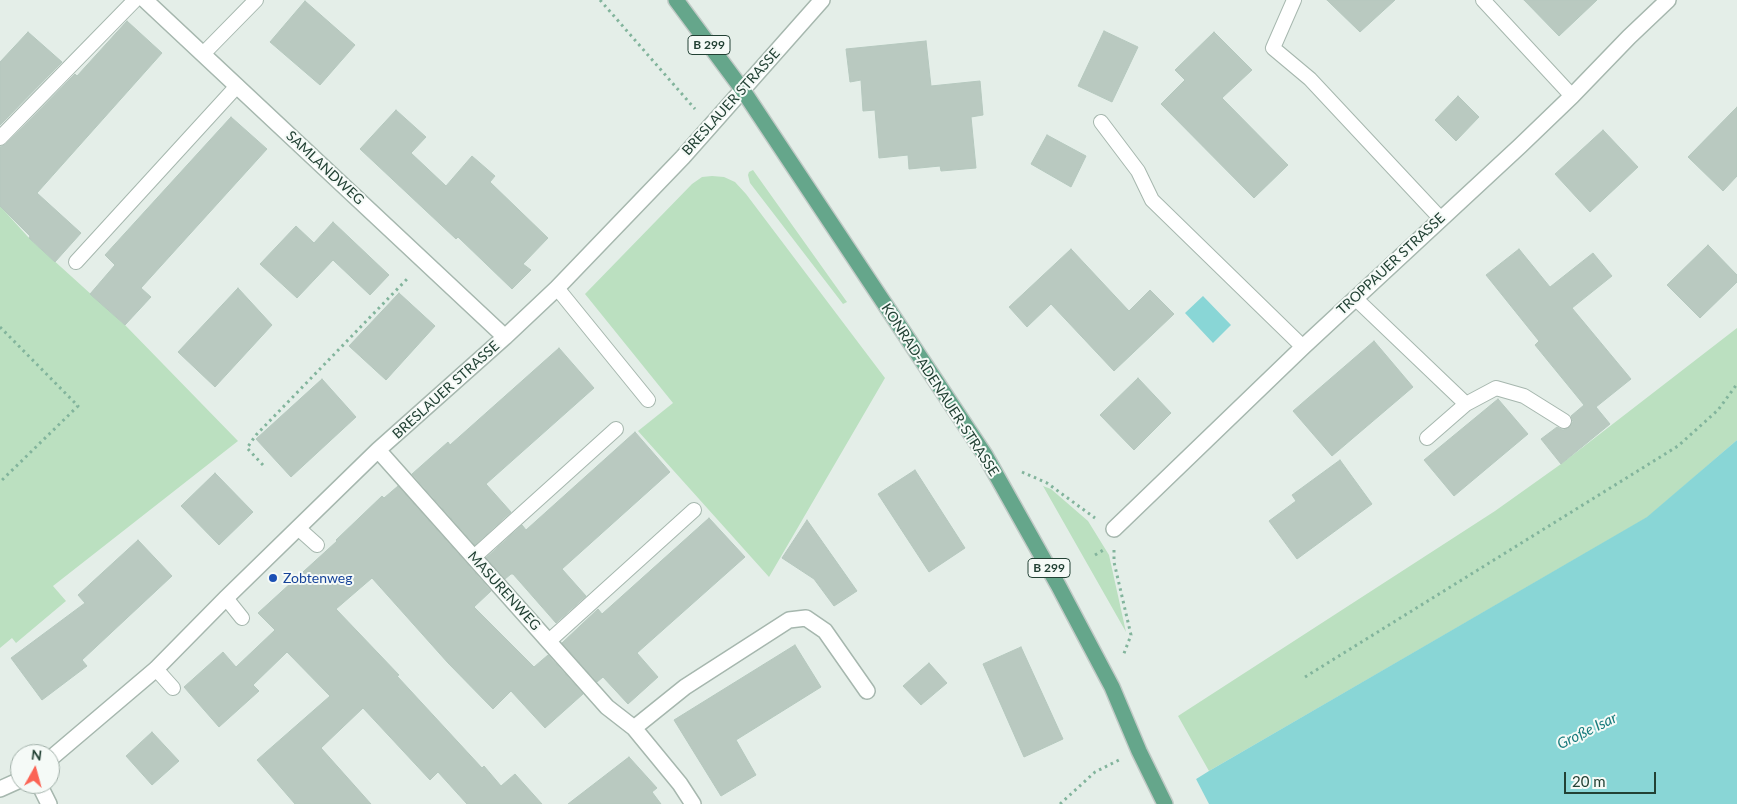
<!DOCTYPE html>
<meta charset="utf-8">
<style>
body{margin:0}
#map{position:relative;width:1737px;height:804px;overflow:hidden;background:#e4eee8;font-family:Lato,sans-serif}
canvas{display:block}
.north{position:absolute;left:10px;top:744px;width:50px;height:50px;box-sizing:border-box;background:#f5faf7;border:1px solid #a1b0a9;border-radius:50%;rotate:7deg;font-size:14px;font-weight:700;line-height:20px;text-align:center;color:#224134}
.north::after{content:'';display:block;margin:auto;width:18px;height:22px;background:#fb6455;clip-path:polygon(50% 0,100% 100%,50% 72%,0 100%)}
.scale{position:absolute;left:1564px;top:772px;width:92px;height:22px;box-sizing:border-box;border:2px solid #224134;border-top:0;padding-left:6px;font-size:15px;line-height:18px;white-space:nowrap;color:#224134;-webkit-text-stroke:4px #f5faf7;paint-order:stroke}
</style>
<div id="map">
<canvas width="1737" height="804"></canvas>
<div class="north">N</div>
<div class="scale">20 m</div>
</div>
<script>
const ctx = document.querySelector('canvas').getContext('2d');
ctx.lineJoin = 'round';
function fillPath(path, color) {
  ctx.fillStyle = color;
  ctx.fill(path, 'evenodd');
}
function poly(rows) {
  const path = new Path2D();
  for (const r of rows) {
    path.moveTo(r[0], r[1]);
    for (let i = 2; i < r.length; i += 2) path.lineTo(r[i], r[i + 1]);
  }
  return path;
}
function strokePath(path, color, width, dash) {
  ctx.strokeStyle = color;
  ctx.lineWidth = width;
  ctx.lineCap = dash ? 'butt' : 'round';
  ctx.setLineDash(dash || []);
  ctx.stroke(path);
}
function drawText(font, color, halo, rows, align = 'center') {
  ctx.font = font + ' Lato,sans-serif';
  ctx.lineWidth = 4;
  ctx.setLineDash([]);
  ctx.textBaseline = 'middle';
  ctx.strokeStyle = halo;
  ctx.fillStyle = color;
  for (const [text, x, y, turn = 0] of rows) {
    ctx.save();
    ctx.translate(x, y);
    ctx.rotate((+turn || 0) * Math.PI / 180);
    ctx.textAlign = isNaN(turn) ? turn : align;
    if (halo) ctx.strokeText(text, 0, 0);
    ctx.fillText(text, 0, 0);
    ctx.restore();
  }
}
fillPath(poly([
 [753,170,847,302,843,304,750,183,748,175,749,172],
 [712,176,724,177,735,182,746,194,885,378,769,577,638,431,673,403,585,294,692,184,702,177],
 [0,206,29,238,125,325,238,441,53,586,66,601,16,643,12,638,0,648],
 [1737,328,1737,440,1648,517,1209,771,1178,716,1495,511,1561,464],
 [1043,486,1051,489,1088,521,1109,555,1126,632]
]), '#bbe0c0');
fillPath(poly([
 [1203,296,1231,325,1213,343,1185,313],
 [1737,440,1737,804,1156,804,1209,771,1647,517]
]), '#89d6d6');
fillPath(poly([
 [1195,777,1209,804,1153,804,1155,802]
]), '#e4eee8');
const building = poly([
 [1327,0,1395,0,1360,32,1327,0],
 [1524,0,1597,0,1559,36,1524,0],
 [305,1,355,45,320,85,270,42,305,1],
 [127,21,162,53,37,193,81,233,55,262,29,238,30,236,0,206,0,147,6,144,75,74,77,76,127,21],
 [1104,31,1138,47,1112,102,1078,86,1104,31],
 [28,32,62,62,0,125,0,62,28,32],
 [1214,32,1252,70,1222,98,1288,165,1254,198,1161,104,1185,80,1175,70,1214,32],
 [926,41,931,86,980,81,983,115,971,117,976,168,941,171,940,166,909,169,908,155,879,158,875,110,863,111,861,80,850,82,846,49,926,41],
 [1458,96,1479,117,1456,141,1435,120,1458,96],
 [1737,107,1737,176,1723,191,1688,157,1737,107],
 [396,110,426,137,411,153,446,186,472,156,495,176,490,182,548,238,523,264,531,270,512,289,458,237,456,239,360,149,396,110],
 [231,117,267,149,141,288,151,297,125,325,90,294,115,265,105,255,231,117],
 [1603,130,1638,167,1590,212,1555,174,1603,130],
 [1047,135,1086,156,1071,187,1031,164,1047,135],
 [333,222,389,275,370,295,333,260,297,298,260,264,296,226,314,243,333,222],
 [1708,245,1737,275,1737,282,1700,318,1667,285,1708,245],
 [1071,249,1129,311,1150,290,1174,314,1114,371,1051,304,1027,327,1009,307,1071,249],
 [1519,249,1550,287,1593,253,1612,276,1572,308,1631,379,1596,407,1610,424,1561,464,1541,439,1557,427,1563,430,1568,428,1573,422,1571,416,1584,405,1535,345,1539,341,1486,275,1519,249],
 [238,288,272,325,215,387,178,352,238,288],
 [399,293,435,326,386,380,349,346,399,293],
 [1374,341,1413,387,1332,456,1293,411,1374,341],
 [559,348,594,388,486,484,511,512,475,545,412,474,448,442,450,445,559,348],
 [1138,378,1171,413,1134,450,1100,415,1138,378],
 [322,379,356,417,291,477,256,439,322,379],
 [1498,399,1528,434,1454,496,1424,460,1498,399],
 [635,432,670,472,562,569,586,596,556,623,513,574,511,574,505,579,486,558,522,525,526,530,635,432],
 [1340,460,1372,504,1297,559,1269,521,1296,501,1292,495,1340,460],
 [915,470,965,548,929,572,878,494,915,470],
 [215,473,253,512,219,545,181,506,215,473],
 [398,486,491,591,474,607,534,667,548,655,583,694,545,728,511,691,493,709,448,663,372,578,336,609,399,675,397,676,482,768,484,766,501,786,515,774,542,804,467,804,438,772,430,780,363,708,321,748,371,804,295,804,257,760,330,696,287,652,253,685,259,691,219,727,184,687,223,652,236,667,275,630,258,613,337,541,336,540,382,496,384,498,398,486],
 [709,518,745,557,637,653,658,677,628,704,603,677,597,682,562,643,598,609,602,614,709,518],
 [807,520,857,591,834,606,814,579,782,558,807,520],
 [138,540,172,576,82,660,87,666,42,700,11,658,85,603,78,595,138,540],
 [795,645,821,687,736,740,756,775,721,796,674,720,795,645],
 [1021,647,1063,739,1024,757,983,664,1021,647],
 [929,663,947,683,921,705,903,686,929,663],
 [152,732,179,761,152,785,126,756,152,732],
 [629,757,657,788,652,792,661,804,568,804,629,757]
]);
fillPath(building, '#b9c9c0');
strokePath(building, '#b5c8be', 1);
const service = poly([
 [1294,0,1273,48,1310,79,1441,219],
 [1483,0,1572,96],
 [203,54,256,0],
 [1101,122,1138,171,1152,200,1303,347],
 [0,138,135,0],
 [76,262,237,86],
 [557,288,648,400],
 [1355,298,1466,404,1496,388,1524,396,1564,421],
 [1427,438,1466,404],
 [298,528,317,545],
 [474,557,616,429],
 [226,598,242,618],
 [549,641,694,510],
 [156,669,173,688]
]);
const minor = poly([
 [145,0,505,337],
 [378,450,607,707,634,728,680,784,693,804],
 [1114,529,1303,347,1520,146,1572,96,1629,37,1668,0],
 [634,728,685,687,789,620,806,618,825,631,867,691],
 [50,759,156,669,226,598,378,450,505,337,557,288,683,157,822,0],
 [39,784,49,804],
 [0,789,20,780]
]);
const primary = poly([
 [676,0,742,89,985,455,1058,585,1112,687,1139,751,1165,804]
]);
strokePath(service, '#a6b7ae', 16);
strokePath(minor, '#a6b7ae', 18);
strokePath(primary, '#c1cac6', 18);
strokePath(poly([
 [600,0,695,109],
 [0,327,78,406,0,482],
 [263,465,247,448,256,435,408,278],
 [1022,472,1047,483,1095,518],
 [1114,550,1114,562,1131,635,1123,656],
 [1095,555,1105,549],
 [1305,677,1678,446,1718,410,1737,384],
 [1060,804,1095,772,1119,760]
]), '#82b49c', 3, [2.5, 4]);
strokePath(service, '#fff', 14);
strokePath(minor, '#fff', 15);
strokePath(primary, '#65a68b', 15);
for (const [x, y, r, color] of [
 [273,578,5,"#1a4fb4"]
]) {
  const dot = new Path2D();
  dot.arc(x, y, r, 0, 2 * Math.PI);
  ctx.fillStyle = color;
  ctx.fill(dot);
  strokePath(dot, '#f5faf7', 2);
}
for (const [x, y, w] of [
 [709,45,42],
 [1049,568,42]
]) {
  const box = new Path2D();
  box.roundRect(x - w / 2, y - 9.5, w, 19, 4);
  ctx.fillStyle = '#f5faf7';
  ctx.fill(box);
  strokePath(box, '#224134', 1);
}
drawText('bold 12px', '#224134', null, [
 ["B 299",709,45],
 ["B 299",1049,568]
]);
drawText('14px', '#224134', '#f5faf7', [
 ["BRESLAUER STRASSE",731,102,-48],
 ["SAMLANDWEG",325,168,43],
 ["TROPPAUER STRASSE",1391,264,-43],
 ["BRESLAUER STRASSE",446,390,-42],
 ["KONRAD-ADENAUER-STRASSE",940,390,57],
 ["MASURENWEG",504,591,48]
]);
drawText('14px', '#164399', '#f5faf7', [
 ["Zobtenweg",283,578]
], 'left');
drawText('italic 15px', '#177b7c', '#f5faf7', [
 ["Große Isar",1587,731,-26]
]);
</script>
